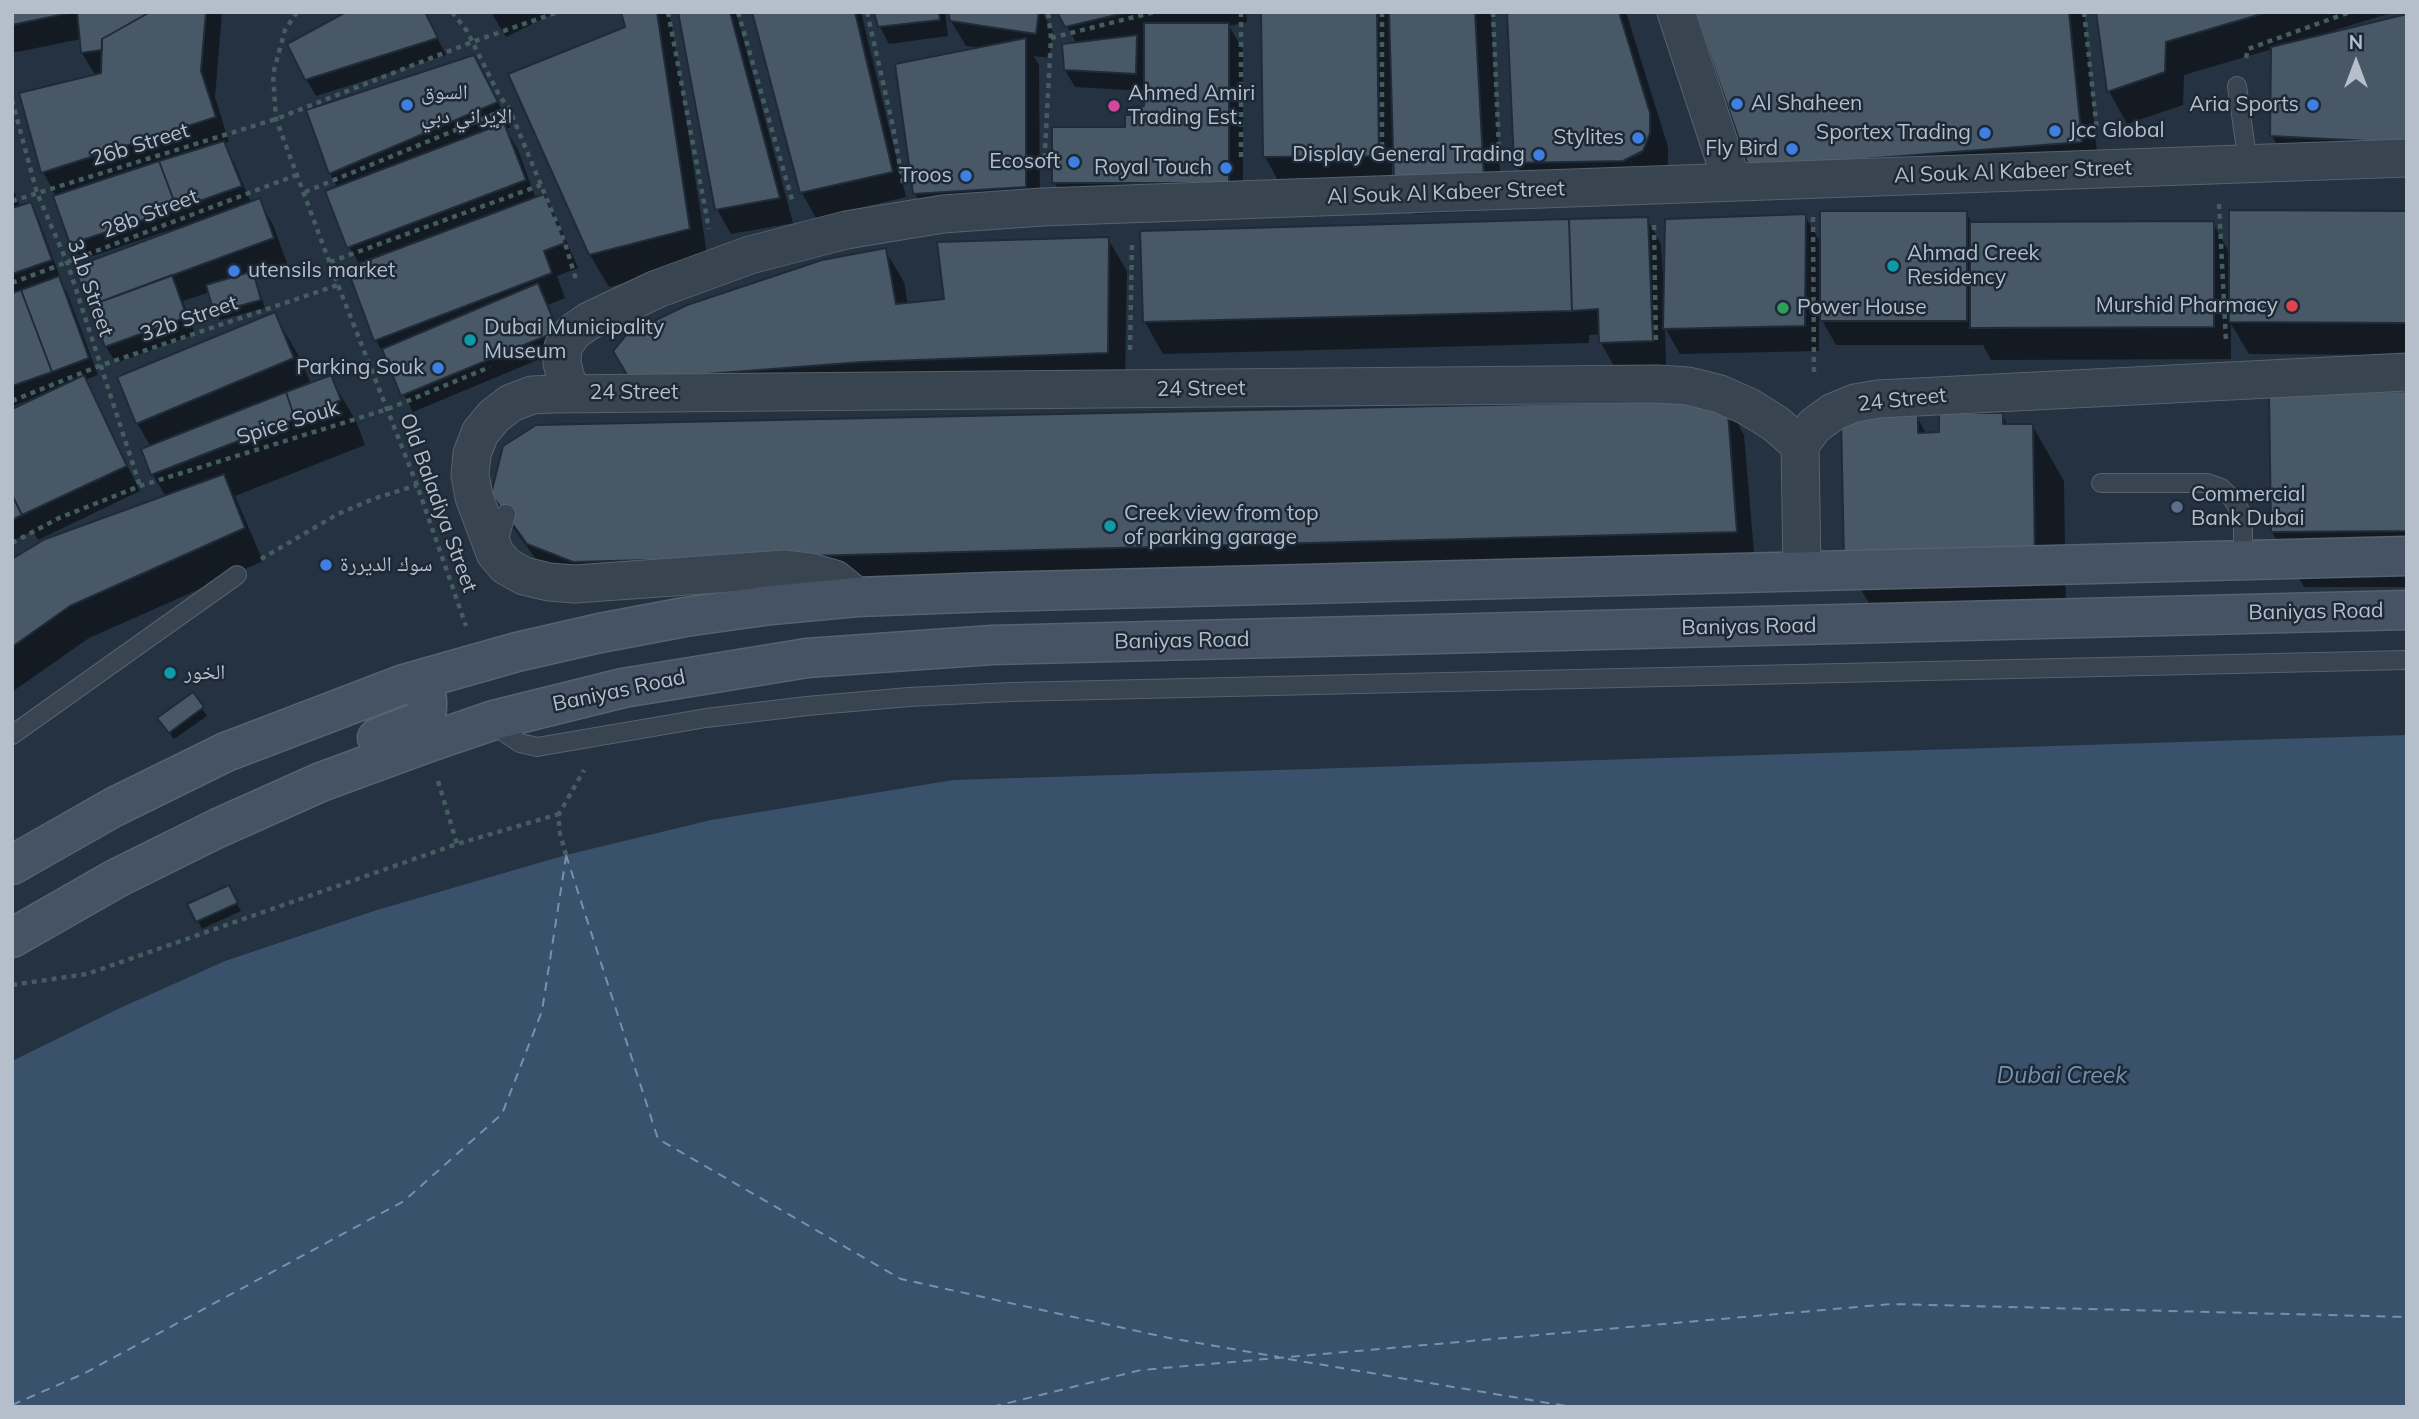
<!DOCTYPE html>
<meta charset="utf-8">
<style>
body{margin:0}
#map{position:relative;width:2419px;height:1419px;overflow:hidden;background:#243241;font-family:Mulish,sans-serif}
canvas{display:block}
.frame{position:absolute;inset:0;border:14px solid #b5bfcb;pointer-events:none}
.north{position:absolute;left:2321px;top:28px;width:70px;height:70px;-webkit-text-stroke:5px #1d2936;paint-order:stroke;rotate:0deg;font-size:19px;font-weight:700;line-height:28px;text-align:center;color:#b5bfcb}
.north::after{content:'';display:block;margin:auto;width:24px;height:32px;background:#b5bfcb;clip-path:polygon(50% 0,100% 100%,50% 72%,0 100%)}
</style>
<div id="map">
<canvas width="2419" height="1419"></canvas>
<div class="frame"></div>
<div class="north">N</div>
</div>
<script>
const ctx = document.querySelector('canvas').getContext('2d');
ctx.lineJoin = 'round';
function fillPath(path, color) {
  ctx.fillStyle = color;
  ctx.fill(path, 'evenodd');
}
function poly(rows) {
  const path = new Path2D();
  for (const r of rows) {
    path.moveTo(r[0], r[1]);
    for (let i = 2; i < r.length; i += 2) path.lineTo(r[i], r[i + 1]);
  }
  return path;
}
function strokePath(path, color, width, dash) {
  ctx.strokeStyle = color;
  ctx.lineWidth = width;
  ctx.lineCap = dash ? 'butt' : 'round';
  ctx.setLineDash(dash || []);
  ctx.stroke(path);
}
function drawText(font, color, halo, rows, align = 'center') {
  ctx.font = font + ' Mulish,"Noto Naskh Arabic",sans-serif';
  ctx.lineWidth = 5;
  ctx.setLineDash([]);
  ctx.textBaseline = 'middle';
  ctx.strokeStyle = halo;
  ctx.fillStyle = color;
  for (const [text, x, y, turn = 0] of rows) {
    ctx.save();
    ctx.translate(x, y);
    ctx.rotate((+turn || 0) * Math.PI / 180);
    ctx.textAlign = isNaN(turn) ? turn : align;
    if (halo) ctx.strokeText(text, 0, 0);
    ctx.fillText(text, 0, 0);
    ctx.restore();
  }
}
fillPath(poly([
 [2407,735,2407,1407,12,1407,12,1061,120,1008,225,961,377,910,566,855,711,820,953,780]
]), '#39516a');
fillPath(poly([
 [12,12,222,12,215,97,229,142,224,143,233,160,251,203,259,200,273,225,287,263,254,275,265,308,220,320,210,292,183,301,195,334,116,363,106,347,77,268,168,234,167,231,81,260,72,243,56,196,43,172,96,76,82,53,81,39,12,53],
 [424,12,446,55,316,96,306,79],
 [491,12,557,12,506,37],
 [623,12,666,12,671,21,708,261,609,287,590,255,511,75,627,28],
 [680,12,736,12,793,223,731,234,717,209],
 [753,12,861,12,906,197,816,218,802,193],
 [876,12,945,12,948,36,889,44,880,27],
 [950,12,1042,12,1053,32,1049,58,1034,56,1039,65,1040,211,929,219,915,194,982,48,966,46,951,21],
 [1059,12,1246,12,1247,22,1229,26,1243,50,1243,207,1068,207,1054,182,1127,129,1146,107,1146,91,1075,87,1065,70,1077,44],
 [1263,12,1388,12,1391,18,1391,12,1491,12,1502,210,1415,214,1396,181,1395,159,1392,160,1392,181,1279,182,1265,157],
 [1509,12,1626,12,1668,147,1668,166,1534,195,1515,162],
 [1697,12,2084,12,2099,174,1770,200,1751,167],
 [2098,12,2395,12,2335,30,2407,167,2286,161,2272,136,2272,49,2184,75,2183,105,2127,124,2109,91],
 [487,82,511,127,506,129,518,150,536,199,544,196,558,221,578,268,557,276,565,298,548,305,566,348,413,412,376,340,360,265,349,247,338,188,330,174,308,112],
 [12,186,20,207,30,204,39,220,60,277,58,277,68,295,98,375,84,380,140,491,38,540,33,531,12,541,12,411,33,401,32,399,12,406],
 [1966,213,1972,224,2213,223,2230,254,2407,213,2407,355,2249,354,2231,324,2231,359,1991,360,1983,345,1836,345,1819,315,1819,351,1680,354,1665,328,1666,366,1615,368,1601,343,1600,334,1589,335,1589,343,1163,354,1145,322,1647,219,1661,244,1663,276,1666,276,1805,216,1822,245],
 [1108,239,1127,271,1125,385,882,394,651,412,615,351,885,250,904,282,908,305,945,301],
 [274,314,300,358,311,384,330,377,356,421,365,445,235,496,263,561,89,638,12,692,12,561,166,497,153,475,143,450,151,447,137,423],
 [2407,393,2407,587,2304,587,2272,532,2271,395],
 [1726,402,1744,435,1755,564,593,594,548,576,512,526,493,493],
 [2002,414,2008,426,2032,425,2064,481,2066,615,1877,617,1845,562,1917,417,1927,435,1941,434],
 [192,694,207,716,174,739,164,726],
 [228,887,241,911,202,929,190,905]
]), '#0007');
strokePath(poly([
 [566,855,658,1139,901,1279,1169,1338,1279,1357],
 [1288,1359,1572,1407],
 [12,1405,83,1374,404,1201,502,1114,542,1011,566,857],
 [992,1407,1141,1370,1891,1304,2407,1317]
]), '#7492af', 2, [9, 7]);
const building = poly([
 [12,12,74,12,12,25,12,12],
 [77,12,150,12,102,39,102,50,81,53,77,12],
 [150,12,206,12,201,71,216,117,41,173,19,93,101,73,102,39,150,12],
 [346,12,425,12,438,38,305,80,287,44,346,12],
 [621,12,657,12,690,229,589,255,508,74,625,27,621,12],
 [678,12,730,12,780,198,715,210,678,12],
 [752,12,855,12,893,172,800,193,752,12],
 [874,12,939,12,940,20,878,27,874,12],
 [948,12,1039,12,1036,34,950,21,948,12],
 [1057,12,1129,12,1065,27,1057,12],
 [1261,12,1377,12,1379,156,1263,157,1261,12],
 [1389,12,1475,12,1484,178,1394,182,1389,12],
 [1507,12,1619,12,1650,113,1650,133,1643,151,1623,161,1514,163,1507,12],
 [1695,12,2069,12,2082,142,1749,168,1695,12],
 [2096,12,2268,12,2166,42,2165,72,2107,92,2096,12],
 [2407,14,2407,143,2270,136,2271,47,2407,14],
 [1144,23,1229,23,1229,183,1052,183,1052,127,1125,127,1125,115,1133,115,1133,106,1144,106,1144,23],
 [1137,35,1136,74,1064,70,1062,44,1137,35],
 [1026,38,1026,187,913,194,895,64,1026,38],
 [474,55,498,102,329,174,306,110,474,55],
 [504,123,526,180,347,248,325,191,504,123],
 [224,141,242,186,177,209,159,161,224,141],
 [159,161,177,209,70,244,53,196,159,161],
 [544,194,565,243,544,251,552,273,374,341,347,268,544,194],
 [260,198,274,238,89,306,74,267,260,198],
 [31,202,52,260,12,274,12,208,31,202],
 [2229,210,2407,211,2407,323,2229,322,2229,210],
 [1820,211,1967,211,1967,321,1820,321,1820,211],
 [1806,214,1805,326,1663,329,1665,219,1806,214],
 [1648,217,1653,341,1599,343,1598,309,1572,311,1569,219,1648,217],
 [1569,219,1572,311,1143,322,1140,231,1569,219],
 [2214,221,2214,327,1970,328,1970,222,2214,221],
 [1109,237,1108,353,862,362,630,380,613,351,627,334,687,305,822,260,886,248,896,304,944,299,937,242,1109,237],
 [253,271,261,300,214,313,206,285,253,271],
 [172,275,187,317,105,347,89,306,172,275],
 [59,276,89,358,52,372,21,290,59,276],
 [538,283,558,331,401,396,382,349,538,283],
 [21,290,52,372,12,386,12,293,21,290],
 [275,312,294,358,136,424,117,377,275,312],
 [84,375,127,466,22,515,12,495,12,409,84,375],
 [331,375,341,400,295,419,286,392,331,375],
 [2407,391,2407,531,2271,532,2269,393,2407,391],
 [286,392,295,419,151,475,141,449,286,392],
 [1727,400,1737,532,573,562,527,544,491,494,503,446,536,425,1727,400],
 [1939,413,2003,413,2003,424,2033,424,2035,560,1844,562,1841,417,1918,415,1918,433,1939,432,1939,413],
 [224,474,245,528,70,606,12,647,12,559,45,539,224,474],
 [12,495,22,515,12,520,12,495],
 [193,692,204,707,169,733,157,718,193,692],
 [229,885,238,903,196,922,187,904,229,885]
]);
fillPath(building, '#485867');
strokePath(building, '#1f2b38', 2);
const lane = poly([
 [2237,86,2248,164],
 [2101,483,2207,483,2221,488,2232,498,2240,511,2243,526,2243,560],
 [497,546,506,514],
 [494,720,505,733,520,743,537,747,706,718,807,706,909,697,1011,692,2407,660],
 [12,735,237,575]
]);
const street = poly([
 [1676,12,1732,182],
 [574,394,566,379,562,363,563,347,573,332,589,321,657,289,750,255,846,230,943,214,1042,207,2407,158],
 [1800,445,1814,426,1833,412,1855,403,1878,399,2407,372],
 [1800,445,1802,571],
 [857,597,835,579,810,572,785,569,575,584,549,582,524,576,506,566,495,553,474,497,470,475,472,454,480,433,494,416,511,403,532,395,554,394,1657,384,1688,386,1720,394,1749,407,1776,424,1800,445]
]);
const secondary = poly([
 [377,738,416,723,423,718,427,709,427,699,422,690,414,685,404,684],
 [12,865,114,807,226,752,404,684,517,652,600,633,685,617,771,605,857,597,991,592,2407,556],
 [12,938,117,878,218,828,321,782,427,743,494,720,623,688,807,658,992,645,2407,610]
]);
strokePath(lane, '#56626e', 20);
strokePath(street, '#56626e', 39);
strokePath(secondary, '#56626e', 41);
strokePath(poly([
 [297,12,285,30,273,74,276,119,338,285,417,485,466,626],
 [452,12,467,31,500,97,509,108,565,243,577,283],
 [668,12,709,229],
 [738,12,793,203],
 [867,12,893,127,903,183],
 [1241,12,1241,162],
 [1382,12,1382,155],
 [1493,12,1499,151],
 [2084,12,2097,130],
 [1051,38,1154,12],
 [2246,58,2248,49,2350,12],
 [12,100,37,193,67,262,140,486],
 [1044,168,1051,38,1048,12],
 [305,192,509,108],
 [12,201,276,119,472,42,558,12],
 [2219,204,2226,342],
 [1813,217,1814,376],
 [1654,225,1656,345],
 [330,262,541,185],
 [12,283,299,174],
 [1130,350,1132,243],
 [12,401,99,366,338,285],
 [12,543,59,518,140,486,388,409,490,367],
 [261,559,338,514,373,499,417,485],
 [438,781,457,844],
 [566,855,559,830,559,814,584,770],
 [12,985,87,974,457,844,559,814]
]), '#445d5e', 4.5, [5, 5]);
strokePath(lane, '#384450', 18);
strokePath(street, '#384450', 37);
strokePath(secondary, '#465364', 38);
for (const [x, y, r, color] of [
 [1737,104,7,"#3f7fe0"],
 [407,105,7,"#3f7fe0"],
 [2313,105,7,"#3f7fe0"],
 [1114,106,7,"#d1479c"],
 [2055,131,7,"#3f7fe0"],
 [1985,133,7,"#3f7fe0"],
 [1638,138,7,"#3f7fe0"],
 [1792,149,7,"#3f7fe0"],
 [1539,155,7,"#3f7fe0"],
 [1074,162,7,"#3f7fe0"],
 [1226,168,7,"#3f7fe0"],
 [966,176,7,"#3f7fe0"],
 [1893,266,7,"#0f9aa8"],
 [234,271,7,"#3f7fe0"],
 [2292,306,7,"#e0444e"],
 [1783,308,7,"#2e9e5b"],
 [470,340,7,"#0f9aa8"],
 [438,368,7,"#3f7fe0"],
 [2177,507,7,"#5c6f8a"],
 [1110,526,7,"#0f9aa8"],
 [326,565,7,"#3f7fe0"],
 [170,673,7,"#0f9aa8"]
]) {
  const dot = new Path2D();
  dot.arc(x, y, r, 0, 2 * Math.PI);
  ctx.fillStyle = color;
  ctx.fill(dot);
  strokePath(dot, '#1d2936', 2.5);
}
drawText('21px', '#b5bfcb', '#1d2936', [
 ["السوق",421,93],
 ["الإيراني دبي",421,117],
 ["Ahmed Amiri",1128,94],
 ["Trading Est.",1128,118],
 ["Al Shaheen",1751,104],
 ["Aria Sports",2299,105,"right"],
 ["Jcc Global",2069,131],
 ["Sportex Trading",1971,133,"right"],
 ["Stylites",1624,138,"right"],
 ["Fly Bird",1778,149,"right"],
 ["Display General Trading",1525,155,"right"],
 ["Ecosoft",1060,162,"right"],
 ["Royal Touch",1212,168,"right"],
 ["Troos",952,176,"right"],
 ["Ahmad Creek",1907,254],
 ["Residency",1907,278],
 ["utensils market",248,271],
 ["Murshid Pharmacy",2278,306,"right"],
 ["Power House",1797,308],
 ["Dubai Municipality",484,328],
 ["Museum",484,352],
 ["Parking Souk",424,368,"right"],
 ["Commercial",2191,495],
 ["Bank Dubai",2191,519],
 ["Creek view from top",1124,514],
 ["of parking garage",1124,538],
 ["سوك الديررة",340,565],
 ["الخور",184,673]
], 'left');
drawText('21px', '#b5bfcb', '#1d2936', [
 ["26b Street",140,145,-17],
 ["Al Souk Al Kabeer Street",2013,172,-2],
 ["Al Souk Al Kabeer Street",1446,193,-2],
 ["28b Street",150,214,-21],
 ["31b Street",90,288,71],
 ["32b Street",189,319,-19],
 ["24 Street",1201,389,-1],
 ["24 Street",634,393],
 ["24 Street",1902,400,-6],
 ["Spice Souk",288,423,-17],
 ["Old Baladiya Street",438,503,70],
 ["Baniyas Road",2316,612,-1],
 ["Baniyas Road",1749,627,-1],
 ["Baniyas Road",1182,641,-1],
 ["Baniyas Road",619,691,-12]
]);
drawText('italic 23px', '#7492af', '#1d2936', [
 ["Dubai Creek",2062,1076]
]);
</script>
